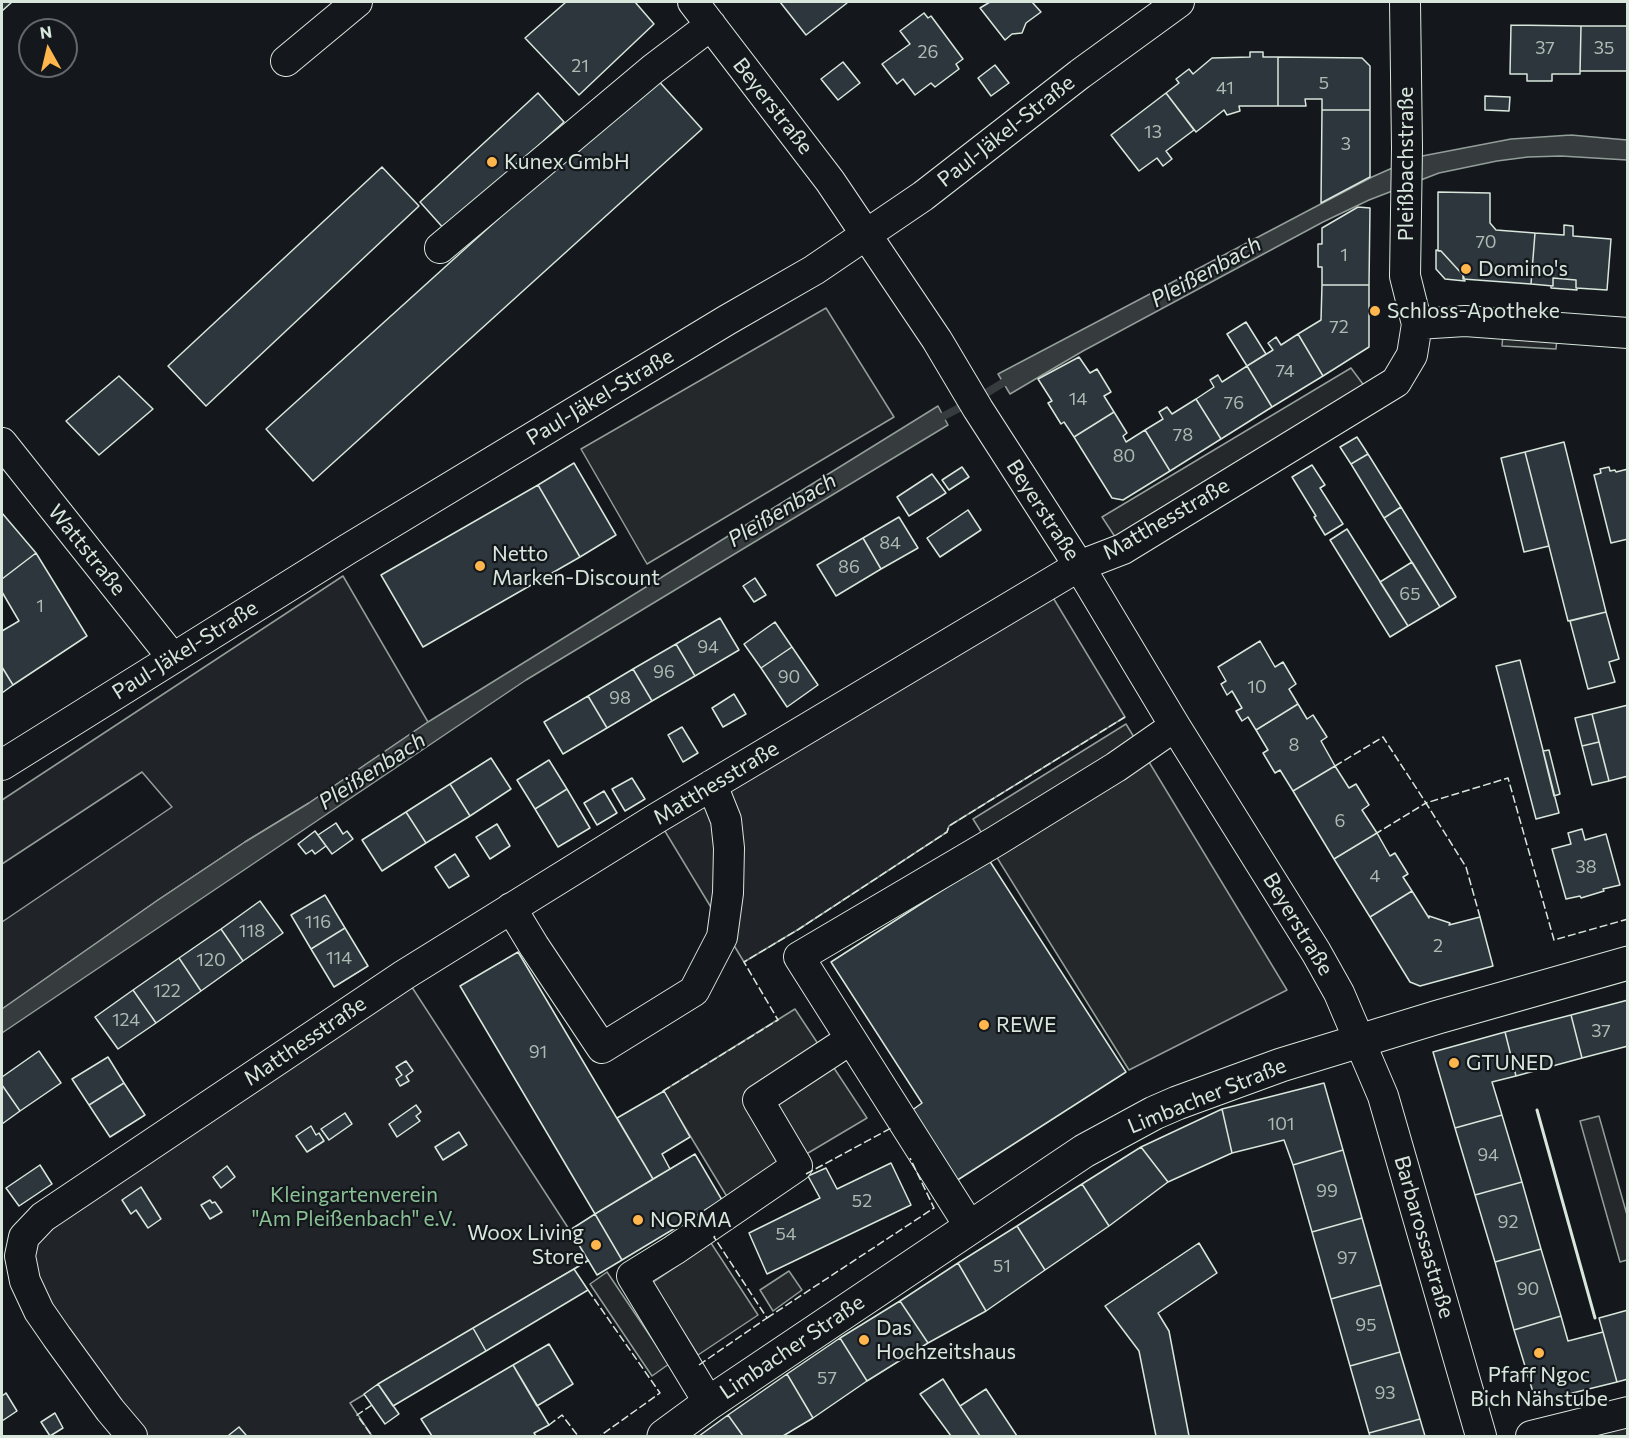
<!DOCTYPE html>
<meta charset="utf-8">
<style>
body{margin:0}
#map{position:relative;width:1629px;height:1438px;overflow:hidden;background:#14181c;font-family:Commissioner,sans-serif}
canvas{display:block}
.frame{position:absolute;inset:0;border:3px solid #d8e6dc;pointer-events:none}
.north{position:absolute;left:18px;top:18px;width:60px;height:60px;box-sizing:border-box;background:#14181c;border:2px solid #626a69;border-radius:50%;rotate:352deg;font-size:16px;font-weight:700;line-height:24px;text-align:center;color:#d8e6dc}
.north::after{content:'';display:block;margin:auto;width:21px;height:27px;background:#ffb74d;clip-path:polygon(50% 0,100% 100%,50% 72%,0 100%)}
</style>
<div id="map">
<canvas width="1629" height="1438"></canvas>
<div class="frame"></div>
<div class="north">N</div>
</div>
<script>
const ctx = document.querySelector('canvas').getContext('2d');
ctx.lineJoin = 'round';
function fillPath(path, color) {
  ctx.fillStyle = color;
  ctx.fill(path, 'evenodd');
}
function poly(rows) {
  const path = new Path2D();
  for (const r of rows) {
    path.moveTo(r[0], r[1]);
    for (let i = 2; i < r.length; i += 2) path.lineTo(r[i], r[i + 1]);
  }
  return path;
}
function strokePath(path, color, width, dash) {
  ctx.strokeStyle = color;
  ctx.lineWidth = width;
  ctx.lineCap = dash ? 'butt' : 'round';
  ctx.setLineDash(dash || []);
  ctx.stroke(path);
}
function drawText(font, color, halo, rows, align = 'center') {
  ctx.font = font + ' Commissioner,sans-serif';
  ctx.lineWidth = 4.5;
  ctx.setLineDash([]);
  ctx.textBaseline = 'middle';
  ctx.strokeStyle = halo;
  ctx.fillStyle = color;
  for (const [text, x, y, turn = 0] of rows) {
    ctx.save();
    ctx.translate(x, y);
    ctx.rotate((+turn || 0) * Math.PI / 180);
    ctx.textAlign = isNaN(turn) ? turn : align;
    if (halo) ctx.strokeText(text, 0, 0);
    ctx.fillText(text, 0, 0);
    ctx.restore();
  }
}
const green = poly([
 [343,576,428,722,309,803,245,842,158,900,2,1009,2,922,172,807,142,772,2,864,2,800,343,576],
 [1046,586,1125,717,949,826,947,832,799,929,744,962,657,818,1046,586],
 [404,975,589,1260,350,1403,372,1436,132,1436,57,1337,24,1237,404,975]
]);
fillPath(green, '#202428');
strokePath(green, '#939e99', 1.5);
const parking = poly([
 [826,308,894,417,647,564,581,449,826,308],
 [1503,334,1557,338,1556,349,1502,346,1503,334],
 [1351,368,1374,399,1123,549,1102,517,1351,368],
 [1126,724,1287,990,1129,1070,973,819,1126,724],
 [795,1009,867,1118,729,1200,663,1091,795,1009],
 [1599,1116,1627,1215,1627,1260,1620,1262,1580,1121,1599,1116],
 [711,1243,758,1315,698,1355,652,1283,711,1243],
 [789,1271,802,1290,773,1311,760,1290,789,1271],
 [607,1272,669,1364,652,1376,590,1284,607,1272],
 [1627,1421,1627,1436,1568,1436,1627,1421]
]);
fillPath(parking, '#24282b');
strokePath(parking, '#939e99', 1.5);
const water = poly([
 [1571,135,1627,140,1627,160,1561,156,1528,157,1497,161,1439,173,1369,200,1323,222,1083,351,1010,394,998,374,1372,177,1417,157,1511,139,1571,135],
 [938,406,948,425,526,680,2,1033,2,1009,158,900,245,842,309,803,428,722,938,406]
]);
fillPath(water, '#363b3e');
strokePath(water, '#939e99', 1.5);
strokePath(poly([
 [936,420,973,401,1011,378]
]), '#363b3e', 8);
const building = poly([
 [2,2,12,2,2,11,2,2],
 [566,2,635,2,654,24,579,95,525,38,566,2],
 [780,2,846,2,847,3,806,35,780,2],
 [990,2,1032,2,1041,12,1026,23,1022,33,1012,34,1005,40,980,8,990,2],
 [924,13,928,18,931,16,963,59,956,64,959,69,935,87,931,83,915,95,903,79,897,84,882,64,910,44,900,31,924,13],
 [1511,25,1581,26,1580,74,1552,74,1552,81,1527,81,1527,74,1510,74,1511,25],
 [1581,26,1628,26,1628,71,1580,71,1581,26],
 [1250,52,1263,52,1263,57,1278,57,1278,106,1239,106,1240,111,1227,115,1224,110,1196,132,1166,93,1179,83,1176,79,1189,69,1193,74,1212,58,1250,57,1250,52],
 [1278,57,1362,58,1370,66,1370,110,1322,110,1322,99,1305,99,1306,106,1278,106,1278,57],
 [843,62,860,83,838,100,821,79,843,62],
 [995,65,1009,83,991,96,978,78,995,65],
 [655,77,702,129,313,481,266,429,655,77],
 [538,93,564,122,446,231,420,202,538,93],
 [1166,93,1194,130,1166,151,1172,159,1163,166,1157,158,1139,171,1111,135,1166,93],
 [1485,96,1510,97,1509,111,1485,110,1485,96],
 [1322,110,1370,110,1370,177,1321,203,1322,110],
 [382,167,419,206,206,406,168,366,382,167],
 [1438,192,1490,193,1490,223,1496,230,1535,233,1531,284,1463,279,1463,275,1441,251,1438,251,1438,192],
 [1358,207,1370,208,1369,285,1322,285,1322,267,1318,267,1318,244,1322,244,1322,228,1358,207],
 [1564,225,1573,226,1573,236,1611,239,1607,290,1576,288,1576,280,1553,278,1553,286,1531,284,1535,233,1564,235,1564,225],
 [1436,250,1441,251,1463,275,1465,281,1445,279,1436,269,1436,250],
 [1553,278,1576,280,1576,288,1577,288,1577,290,1551,288,1551,286,1553,286,1553,278],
 [1322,285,1369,285,1369,347,1323,376,1298,334,1321,320,1322,285],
 [1246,322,1266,354,1247,366,1227,334,1246,322],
 [1298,334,1323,376,1272,407,1247,366,1273,350,1268,343,1276,337,1281,345,1298,334],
 [1079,357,1090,373,1097,369,1111,392,1104,396,1114,412,1074,437,1064,422,1061,424,1048,403,1052,401,1038,379,1079,357],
 [1247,366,1272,407,1221,439,1196,399,1214,387,1210,380,1218,375,1222,382,1247,366],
 [119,376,153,409,99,455,66,421,119,376],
 [1196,399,1221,439,1170,471,1145,430,1163,419,1159,412,1167,407,1172,414,1196,399],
 [1114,412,1127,433,1123,436,1126,442,1145,430,1170,471,1123,500,1112,498,1074,437,1114,412],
 [1357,437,1368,454,1351,464,1340,447,1357,437],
 [1564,442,1606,612,1568,621,1525,452,1564,442],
 [1525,452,1549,546,1524,552,1501,458,1525,452],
 [1368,454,1401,507,1384,518,1351,464,1368,454],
 [574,463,616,535,580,557,538,485,574,463],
 [1312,465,1325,485,1320,488,1343,524,1325,535,1314,517,1316,516,1292,477,1312,465],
 [962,467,969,477,949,490,942,480,962,467],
 [1609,467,1610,471,1615,470,1616,472,1628,469,1628,539,1611,543,1594,475,1601,473,1600,469,1609,467],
 [932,474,946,493,909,516,897,497,932,474],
 [538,485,580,557,423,647,381,575,538,485],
 [1401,507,1456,597,1440,607,1384,518,1401,507],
 [968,510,981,530,940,557,927,538,968,510],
 [2,513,36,553,2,579,2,513],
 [899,517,918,548,881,569,863,538,899,517],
 [1347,529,1408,626,1390,637,1330,540,1347,529],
 [863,538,881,569,836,596,817,565,863,538],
 [36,553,87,636,13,685,2,667,2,631,19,621,2,592,2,579,36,553],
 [1412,562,1440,607,1408,626,1380,582,1412,562],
 [755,578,766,595,754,602,743,586,755,578],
 [1606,612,1619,659,1609,662,1615,682,1588,689,1570,621,1606,612],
 [720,618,739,650,695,676,676,644,720,618],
 [775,622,792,647,761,668,744,644,775,622],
 [1260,641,1275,667,1283,662,1296,684,1289,689,1298,704,1256,730,1248,717,1242,721,1236,711,1242,708,1232,691,1227,695,1221,684,1226,681,1218,667,1260,641],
 [676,644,695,676,652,701,633,669,676,644],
 [792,647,818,685,787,707,761,668,792,647],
 [1520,660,1559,813,1536,819,1496,666,1520,660],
 [2,667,13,685,2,693,2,667],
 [633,669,652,701,607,728,588,696,633,669],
 [734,694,746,714,723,727,712,708,734,694],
 [588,696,607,728,563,754,544,722,588,696],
 [1298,704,1307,719,1313,715,1327,737,1321,741,1335,766,1293,791,1280,770,1275,773,1263,753,1268,750,1256,730,1298,704],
 [1628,705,1628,776,1609,781,1592,714,1628,705],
 [1592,714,1599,742,1582,746,1575,718,1592,714],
 [682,727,698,753,683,762,668,735,682,727],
 [1599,742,1609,781,1592,785,1582,746,1599,742],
 [1549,750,1560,794,1554,796,1543,751,1549,750],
 [491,758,511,789,470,816,450,784,491,758],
 [549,760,567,789,535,809,517,780,549,760],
 [1335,766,1349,788,1356,784,1369,805,1362,810,1377,833,1334,859,1293,791,1335,766],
 [632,778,645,799,625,811,612,789,632,778],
 [450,784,470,816,426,843,406,812,450,784],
 [567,789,590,828,558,847,535,809,567,789],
 [604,791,617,813,597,825,584,803,604,791],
 [406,812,426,843,382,871,362,840,406,812],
 [336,823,343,834,347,831,353,839,332,854,318,835,336,823],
 [497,824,510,846,490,859,476,837,497,824],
 [1582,829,1585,840,1606,834,1620,885,1603,889,1604,891,1581,898,1580,896,1566,899,1552,849,1571,844,1568,833,1582,829],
 [315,831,326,846,315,854,312,850,306,854,298,844,315,831],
 [1377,833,1390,856,1395,853,1408,874,1403,877,1412,891,1370,917,1334,859,1377,833],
 [455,854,469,876,449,888,435,867,455,854],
 [989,860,1126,1072,956,1181,911,1111,922,1103,831,962,989,860],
 [1412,891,1429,918,1429,916,1450,923,1449,925,1480,917,1493,966,1420,986,1410,982,1370,917,1412,891],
 [325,895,345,928,311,949,291,915,325,895],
 [260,901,283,933,243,961,221,929,260,901],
 [345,928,368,966,334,987,311,949,345,928],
 [221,929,243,961,201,991,179,958,221,929],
 [518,952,653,1179,595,1214,460,986,518,952],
 [179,958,201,991,156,1023,133,990,179,958],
 [133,990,156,1023,118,1049,95,1017,133,990],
 [1628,1000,1628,1046,1582,1058,1571,1015,1628,1000],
 [1571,1015,1582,1058,1516,1076,1505,1032,1571,1015],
 [1505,1032,1516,1076,1492,1082,1502,1115,1455,1128,1433,1052,1505,1032],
 [39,1051,61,1083,20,1111,2,1085,2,1077,39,1051],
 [108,1057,124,1083,89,1105,72,1079,108,1057],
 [406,1061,413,1071,406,1076,409,1081,400,1086,396,1079,402,1075,396,1067,406,1061],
 [124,1083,145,1115,110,1137,89,1105,124,1083],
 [1324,1083,1343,1150,1293,1165,1284,1140,1232,1153,1222,1109,1324,1083],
 [2,1085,20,1111,2,1124,2,1085],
 [664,1091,690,1137,662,1154,670,1169,653,1179,617,1118,664,1091],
 [416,1105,421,1112,416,1116,420,1121,397,1137,389,1124,416,1105],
 [1222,1109,1232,1153,1168,1182,1141,1147,1222,1109],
 [345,1113,352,1124,329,1140,321,1129,345,1113],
 [1502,1115,1522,1182,1475,1195,1455,1128,1502,1115],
 [311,1126,316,1135,319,1133,324,1141,307,1152,296,1136,311,1126],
 [459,1132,467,1145,443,1160,435,1147,459,1132],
 [1141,1147,1168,1182,1109,1226,1082,1184,1141,1147],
 [1343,1150,1362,1218,1312,1232,1293,1165,1343,1150],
 [695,1154,722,1200,622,1260,595,1214,695,1154],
 [891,1163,911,1205,767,1274,749,1233,820,1198,808,1176,826,1168,837,1189,891,1163],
 [40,1165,52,1184,19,1206,6,1188,40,1165],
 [227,1166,235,1177,221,1188,213,1177,227,1166],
 [1522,1182,1541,1249,1495,1262,1475,1195,1522,1182],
 [1082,1184,1109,1226,1045,1270,1017,1226,1082,1184],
 [141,1187,161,1219,148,1228,136,1210,131,1214,122,1200,141,1187],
 [210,1200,212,1203,215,1202,222,1212,210,1219,201,1205,210,1200],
 [595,1214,622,1260,597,1275,570,1230,595,1214],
 [1362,1218,1381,1285,1331,1299,1312,1232,1362,1218],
 [1017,1226,1045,1270,986,1311,958,1263,1017,1226],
 [1199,1243,1217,1273,1158,1313,1169,1331,1189,1436,1156,1436,1139,1351,1105,1306,1199,1243],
 [1541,1249,1561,1316,1514,1330,1495,1262,1541,1249],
 [958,1263,986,1311,928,1343,900,1301,958,1263],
 [574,1269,588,1290,486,1351,473,1328,574,1269],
 [1381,1285,1400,1352,1350,1366,1331,1299,1381,1285],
 [900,1301,928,1343,867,1381,840,1338,900,1301],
 [1628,1310,1628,1379,1617,1382,1599,1318,1628,1310],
 [1561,1316,1568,1341,1603,1332,1617,1382,1536,1402,1514,1330,1561,1316],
 [473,1328,486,1351,393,1406,378,1384,473,1328],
 [840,1338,867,1381,813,1418,787,1374,840,1338],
 [549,1344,573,1384,537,1406,513,1365,549,1344],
 [1400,1352,1420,1419,1369,1433,1350,1366,1400,1352],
 [513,1365,549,1425,534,1433,536,1436,432,1436,421,1419,513,1365],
 [787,1374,813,1418,783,1436,743,1436,728,1415,787,1374],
 [943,1379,960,1406,980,1436,951,1436,920,1394,943,1379],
 [378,1384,399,1414,385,1424,364,1394,378,1384],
 [986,1389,1017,1436,980,1436,960,1406,986,1389],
 [6,1393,17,1411,2,1421,2,1396,6,1393],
 [55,1413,63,1428,50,1436,41,1422,55,1413],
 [728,1415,743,1436,699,1436,728,1415],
 [1420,1419,1425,1436,1370,1436,1369,1433,1420,1419],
 [239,1427,246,1435,245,1436,230,1436,229,1435,239,1427]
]);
fillPath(building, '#2c363c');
strokePath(building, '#d8e6dc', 1.5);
const minor = poly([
 [693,2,830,181,937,340,978,409,1079,566,1175,726,1316,952,1339,993,1383,1096,1481,1436],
 [286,61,357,2],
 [440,248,653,69,711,25],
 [1417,324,1465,321,1628,333],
 [2,443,172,657],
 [2,765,348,549,727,320,814,270,923,196,1080,74,1179,2],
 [511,908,534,946,602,1048,694,991,722,937,728,893,729,848,726,820,712,785],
 [970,1227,799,957,996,841,1116,767,1175,726],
 [709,1403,632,1276,674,1250,797,1166,758,1100,851,1039],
 [132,1436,110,1410,57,1337,39,1311,25,1281,20,1256,24,1237,43,1217,404,975,657,818,1079,566,1123,549,1396,382,1412,355,1417,324,1405,276,1407,148,1405,2],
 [1531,1436,1628,1412]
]);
const major = poly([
 [664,1436,709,1403,1084,1151,1154,1113,1177,1103,1281,1065,1438,1017,1628,963]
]);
strokePath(minor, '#d8e6dc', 32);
strokePath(major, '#d8e6dc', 35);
strokePath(minor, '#14181c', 30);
strokePath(major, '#14181c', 33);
strokePath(poly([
 [1335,766,1383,737,1426,803,1377,833],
 [1480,917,1466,867,1426,803,1508,778,1554,940,1628,919],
 [663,1091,778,1020,744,962,799,929,947,832,949,826,1125,717],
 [806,1174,893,1127],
 [574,1269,589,1260],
 [588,1290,660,1393,600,1436],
 [767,1318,934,1208,910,1158],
 [699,1365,767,1318,714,1237,715,1236],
 [372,1405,357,1415,372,1436],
 [549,1425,562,1415,578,1436]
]), '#d8e6dc', 1.5, [8, 3]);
strokePath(poly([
 [1537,1110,1595,1318]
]), '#d8e6dc', 3);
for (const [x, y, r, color] of [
 [492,162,6,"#ffb74d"],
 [1466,269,6,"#ffb74d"],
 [1375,311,6,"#ffb74d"],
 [480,566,6,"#ffb74d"],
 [984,1025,6,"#ffb74d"],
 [1454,1063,6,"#ffb74d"],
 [638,1220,6,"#ffb74d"],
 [596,1245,6,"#ffb74d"],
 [864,1340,6,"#ffb74d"],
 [1539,1353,6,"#ffb74d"]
]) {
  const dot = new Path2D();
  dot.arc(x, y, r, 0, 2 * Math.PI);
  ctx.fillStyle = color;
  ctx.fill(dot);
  strokePath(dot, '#14181c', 2);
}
drawText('18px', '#adbab4', null, [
 ["37",1545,48],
 ["35",1604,48],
 ["26",928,52],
 ["21",580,66],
 ["5",1324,83],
 ["41",1225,88],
 ["13",1153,132],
 ["3",1346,144],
 ["70",1486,242],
 ["1",1344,255],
 ["72",1339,327],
 ["74",1285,371],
 ["14",1078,399],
 ["76",1234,403],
 ["78",1183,435],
 ["80",1124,456],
 ["84",890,543],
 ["86",849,567],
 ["65",1410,594],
 ["1",40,606],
 ["94",708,647],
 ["96",664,672],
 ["90",789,677],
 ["10",1257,687],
 ["98",620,698],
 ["8",1294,745],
 ["6",1340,821],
 ["38",1586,867],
 ["4",1375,876],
 ["116",318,922],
 ["118",252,931],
 ["2",1438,946],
 ["114",339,958],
 ["120",211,960],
 ["122",167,991],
 ["124",126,1020],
 ["37",1601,1031],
 ["91",538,1052],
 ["101",1281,1124],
 ["94",1488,1155],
 ["99",1327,1191],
 ["52",862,1201],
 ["92",1508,1222],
 ["54",786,1234],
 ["97",1347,1258],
 ["51",1002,1266],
 ["90",1528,1289],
 ["95",1366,1325],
 ["57",827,1378],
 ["93",1385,1393]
]);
drawText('21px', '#d8e6dc', '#14181c', [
 ["Beyerstraße",773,106,52],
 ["Paul-Jäkel-Straße",1006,131,-38],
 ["Pleißbachstraße",1406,164,-90],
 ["Paul-Jäkel-Straße",600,397,-31],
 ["Beyerstraße",1043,510,57],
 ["Matthesstraße",1166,519,-30],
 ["Wattstraße",87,550,51],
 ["Paul-Jäkel-Straße",185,650,-32],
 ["Matthesstraße",716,783,-31],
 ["Beyerstraße",1298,924,59],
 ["Matthesstraße",305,1041,-34],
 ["Limbacher Straße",1207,1096,-22],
 ["Barbarossastraße",1424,1237,74],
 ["Limbacher Straße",792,1347,-34]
]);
drawText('21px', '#d8e6dc', '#14181c', [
 ["Kunex GmbH",504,162],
 ["Domino's",1478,269],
 ["Schloss-Apotheke",1387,311],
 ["Netto",492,554],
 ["Marken-Discount",492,578],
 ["REWE",996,1025],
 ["GTUNED",1466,1063],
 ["NORMA",650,1220],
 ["Woox Living",584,1233,"right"],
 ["Store",584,1257,"right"],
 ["Das",876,1328],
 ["Hochzeitshaus",876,1352],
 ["Pfaff Ngoc",1539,1375,"center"],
 ["Bich Nähstube",1539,1399,"center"]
], 'left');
drawText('21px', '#8ac095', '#14181c', [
 ["Kleingartenverein",354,1195],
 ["\"Am Pleißenbach\" e.V.",354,1219]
]);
drawText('italic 22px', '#d8e6dc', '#14181c', [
 ["Pleißenbach",1206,272,-29],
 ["Pleißenbach",782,510,-31],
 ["Pleißenbach",372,771,-33]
]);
</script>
